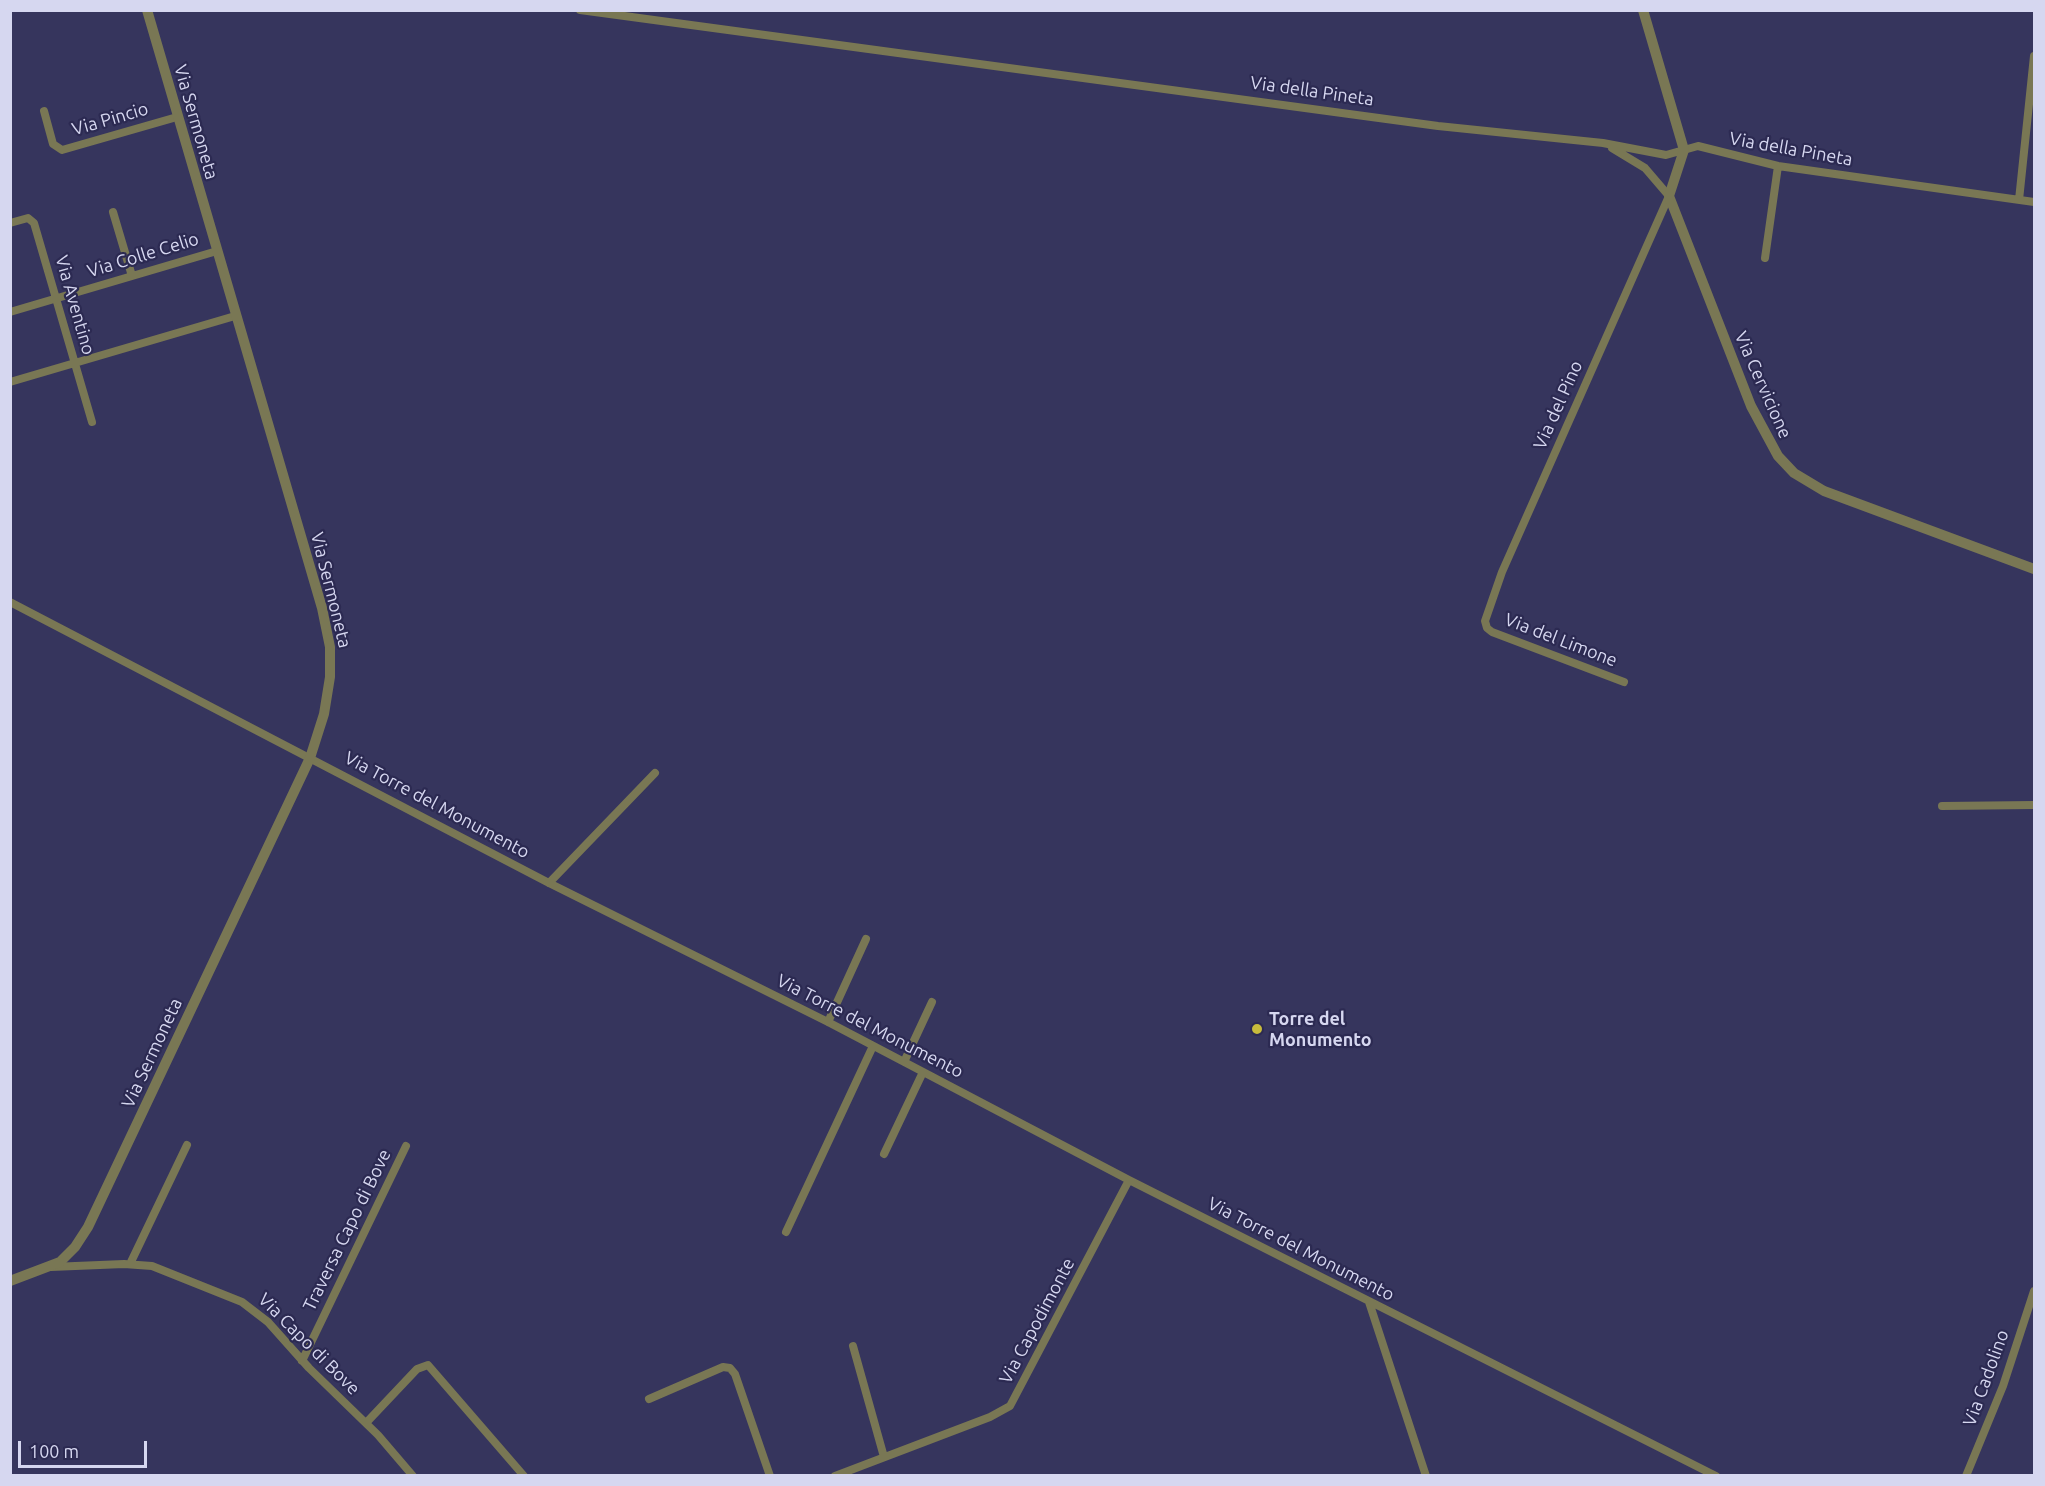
<!DOCTYPE html>
<style>
body{margin:0}
#map{position:relative;width:2045px;height:1486px;overflow:hidden;background:#36355d;font-family:Ubuntu,sans-serif}
canvas{display:block}
.frame{position:absolute;inset:0;border:12px solid #d6d7f0;pointer-events:none}
.scale{position:absolute;left:18px;top:1441px;width:129px;height:27px;box-sizing:border-box;border:3px solid #d6d7f0;border-top:0;padding-left:8px;font-size:18px;line-height:21px;white-space:nowrap;color:#d6d7f0;-webkit-text-stroke:4px #2c2a52;paint-order:stroke}
</style>
<div id="map">
<canvas width="2045" height="1486"></canvas>
<div class="frame"></div>
<div class="scale">100 m</div>
</div>
<script>
const ctx = document.querySelector('canvas').getContext('2d');
ctx.lineJoin = 'round';
function poly(rows) {
  const path = new Path2D();
  for (const r of rows) {
    path.moveTo(r[0], r[1]);
    for (let i = 2; i < r.length; i += 2) path.lineTo(r[i], r[i + 1]);
  }
  return path;
}
function strokePath(path, color, width, dash) {
  ctx.strokeStyle = color;
  ctx.lineWidth = width;
  ctx.lineCap = dash ? 'butt' : 'round';
  ctx.setLineDash(dash || []);
  ctx.stroke(path);
}
function drawText(font, color, halo, rows, align = 'center') {
  ctx.font = font + ' Ubuntu,sans-serif';
  ctx.lineWidth = 4.5;
  ctx.setLineDash([]);
  ctx.textBaseline = 'middle';
  ctx.strokeStyle = halo;
  ctx.fillStyle = color;
  for (const [text, x, y, turn = 0] of rows) {
    ctx.save();
    ctx.translate(x, y);
    ctx.rotate((+turn || 0) * Math.PI / 180);
    ctx.textAlign = isNaN(turn) ? turn : align;
    if (halo) ctx.strokeText(text, 0, 0);
    ctx.fillText(text, 0, 0);
    ctx.restore();
  }
}
strokePath(poly([
 [580,10,1438,126,1603,143,1666,155,1698,146,1778,166,2034,202],
 [44,111,53,144,62,150,177,117],
 [1612,148,1645,168,1669,196,1502,572,1485,621,1487,628,1492,632,1624,682],
 [2019,200,2034,56],
 [113,212,132,276],
 [10,223,28,218,34,223,92,422],
 [1765,258,1778,166],
 [10,312,217,251],
 [10,382,235,316],
 [10,602,549,883,828,1022,1129,1180,1716,1476],
 [1942,806,2034,805],
 [549,883,655,773],
 [828,1022,866,939],
 [904,1062,932,1002],
 [884,1154,923,1072],
 [786,1232,873,1046],
 [130,1264,187,1145],
 [51,1267,124,1264,152,1266,242,1302,268,1322,309,1368,378,1435,413,1476],
 [1369,1302,1426,1476],
 [853,1346,884,1457],
 [302,1361,406,1146],
 [649,1399,723,1367,730,1368,735,1374,770,1476],
 [366,1423,417,1369,428,1365,524,1476],
 [835,1476,990,1417,1010,1406,1129,1180],
 [1966,1476,2003,1386,2034,1291]
]), '#797754', 8);
strokePath(poly([
 [1643,10,1684,150,1669,196,1751,406,1778,456,1794,473,1824,491,2034,569],
 [10,1281,60,1262,75,1247,88,1227,310,758,324,714,330,677,330,647,322,608,147,10]
]), '#797754', 10);
for (const [x, y, r, color] of [
 [1257,1029,6,"#c7bb3c"]
]) {
  const dot = new Path2D();
  dot.arc(x, y, r, 0, 2 * Math.PI);
  ctx.fillStyle = color;
  ctx.fill(dot);
  strokePath(dot, '#2c2a52', 2);
}
drawText('18px', '#d6d7f0', '#2c2a52', [
 ["Via della Pineta",1312,91,8],
 ["Via Pincio",110,119,-16],
 ["Via Sermoneta",196,122,74],
 ["Via della Pineta",1791,149,10],
 ["Via Colle Celio",143,255,-17],
 ["Via Aventino",75,305,74],
 ["Via Cervicione",1763,385,66],
 ["Via del Pino",1558,405,-66],
 ["Via Sermoneta",331,590,76],
 ["Via del Limone",1561,640,21],
 ["Via Torre del Monumento",437,805,28],
 ["Via Torre del Monumento",870,1026,27],
 ["Via Sermoneta",152,1053,-65],
 ["Traversa Capo di Bove",347,1230,-64],
 ["Via Torre del Monumento",1301,1249,27],
 ["Via Capodimonte",1037,1321,-62],
 ["Via Capo di Bove",309,1344,45],
 ["Via Cadolino",1986,1378,-70]
]);
drawText('bold 18px', '#d6d7f0', '#2c2a52', [
 ["Torre del",1269,1019],
 ["Monumento",1269,1040]
], 'left');
</script>
